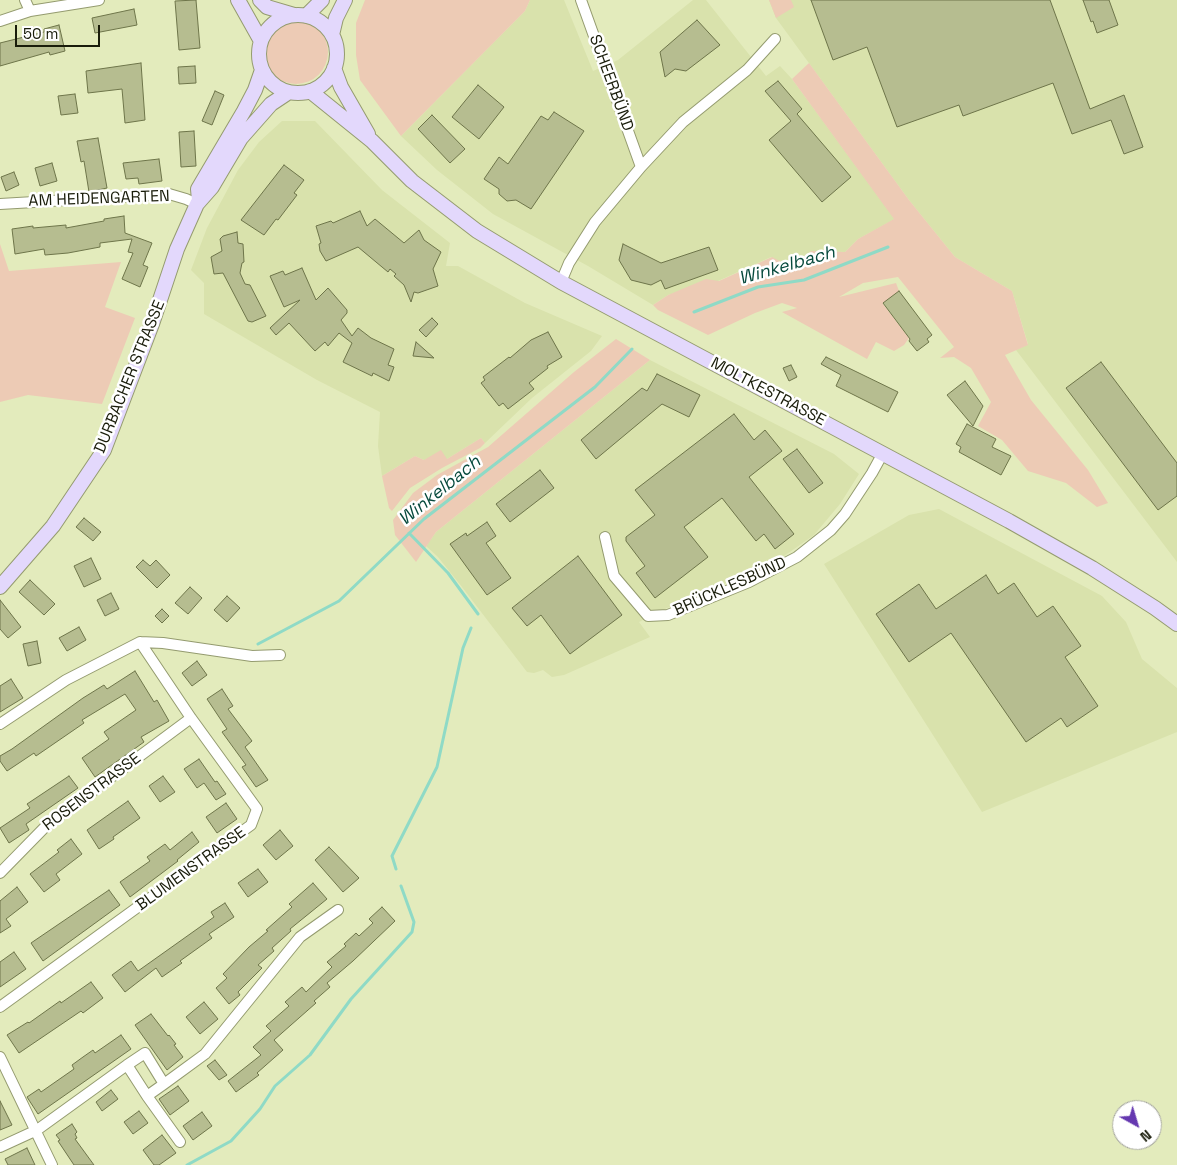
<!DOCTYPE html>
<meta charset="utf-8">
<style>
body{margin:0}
#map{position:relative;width:1177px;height:1165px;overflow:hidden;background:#e3ebbc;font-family:"Space Grotesk",sans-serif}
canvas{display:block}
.north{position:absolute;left:1112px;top:1100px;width:50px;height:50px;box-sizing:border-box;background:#fff;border:1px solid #a3a49d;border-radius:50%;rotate:141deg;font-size:14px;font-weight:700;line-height:20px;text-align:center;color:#191c0a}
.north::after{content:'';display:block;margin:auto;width:18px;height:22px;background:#6538b0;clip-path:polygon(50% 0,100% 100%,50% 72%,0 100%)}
.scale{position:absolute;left:15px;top:25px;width:85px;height:22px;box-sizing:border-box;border:2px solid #191c0a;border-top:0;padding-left:6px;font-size:15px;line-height:18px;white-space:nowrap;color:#191c0a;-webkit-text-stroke:4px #fff;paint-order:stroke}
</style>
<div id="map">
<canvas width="1177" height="1165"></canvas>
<div class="north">N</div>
<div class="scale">50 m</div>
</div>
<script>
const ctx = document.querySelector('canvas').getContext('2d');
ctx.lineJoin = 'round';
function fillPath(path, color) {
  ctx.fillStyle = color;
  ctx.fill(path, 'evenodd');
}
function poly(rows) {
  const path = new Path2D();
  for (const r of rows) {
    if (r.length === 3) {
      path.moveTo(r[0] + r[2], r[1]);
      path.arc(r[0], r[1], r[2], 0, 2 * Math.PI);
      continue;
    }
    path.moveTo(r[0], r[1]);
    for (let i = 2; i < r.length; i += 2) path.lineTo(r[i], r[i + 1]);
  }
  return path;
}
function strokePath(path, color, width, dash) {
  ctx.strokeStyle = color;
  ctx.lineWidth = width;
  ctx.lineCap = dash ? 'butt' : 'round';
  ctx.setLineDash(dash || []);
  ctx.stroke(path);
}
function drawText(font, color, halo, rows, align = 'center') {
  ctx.font = font + ' "Space Grotesk",sans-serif';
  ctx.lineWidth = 5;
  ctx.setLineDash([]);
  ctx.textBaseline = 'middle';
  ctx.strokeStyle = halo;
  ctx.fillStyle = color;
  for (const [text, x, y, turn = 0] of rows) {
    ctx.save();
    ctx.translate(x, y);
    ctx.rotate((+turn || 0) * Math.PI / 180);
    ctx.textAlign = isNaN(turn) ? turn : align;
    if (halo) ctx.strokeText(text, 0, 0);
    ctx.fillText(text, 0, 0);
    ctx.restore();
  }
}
fillPath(poly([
 [530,0,564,0,593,71,618,60,693,0,706,0,766,76,780,66,792,79,895,219,858,239,845,252,811,251,793,269,771,257,718,281,668,295,653,305,588,266,493,214,437,170,401,136,525,11],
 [769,0,1177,0,1177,562,1016,350,1028,344,1012,291,955,257,909,200,776,18],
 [282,121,315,121,382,190,450,243,446,266,458,266,525,303,602,336,591,351,532,398,485,443,481,438,447,459,424,460,415,456,382,476,378,446,380,412,317,380,204,314,204,283,191,270,207,228,238,170,259,142],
 [650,360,834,454,859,474,840,504,814,535,777,561,667,608,639,622,650,637,564,675,552,677,543,670,534,673,527,672,462,587,438,557,426,546,436,532],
 [939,509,1102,596,1126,622,1142,659,1177,688,1177,732,982,812,824,564,909,515]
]), '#d9e2ac');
fillPath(poly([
 [365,0,530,0,525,11,401,136,360,80,356,55,356,23],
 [769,0,791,0,794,7,776,18],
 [296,52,32],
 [809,63,909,200,955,257,1012,291,1028,345,1005,355,1031,400,1088,470,1108,503,1097,507,1066,483,1028,471,1002,440,978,426,991,402,971,368,954,357,940,358,954,347,898,277,863,283,839,297,896,283,899,291,883,304,909,338,904,345,894,351,876,342,867,359,782,312,797,308,782,303,755,313,708,335,658,310,653,305,668,295,706,279,719,281,772,257,793,268,811,251,845,252,858,239,894,219,792,79],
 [0,244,9,271,121,262,105,307,135,318,102,404,28,395,0,402],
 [616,339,650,360,436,532,416,562,395,535,393,520,413,493,437,475,488,447,574,372],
 [481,438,485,443,480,448,442,468,410,488,392,511,389,508,382,476,415,456,424,460,441,450,447,459]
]), '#edcbb5');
strokePath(poly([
 [694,312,758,287,804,280,888,247],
 [409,533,448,573,478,614],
 [258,644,339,601,424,519,595,387,632,349],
 [396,869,392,856,437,767,463,648,471,628],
 [187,1165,231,1141,260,1109,275,1086,310,1055,351,999,412,932,414,922,401,886]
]), '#8fdac6', 3);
const building = poly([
 [196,0,200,48,179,50,175,1,196,0],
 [811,0,1050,0,1090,109,1124,95,1143,147,1124,154,1111,120,1072,134,1053,83,963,116,959,105,897,127,867,47,833,60,811,0],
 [1083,0,1109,0,1118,25,1097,33,1093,21,1091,22,1083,0],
 [134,9,137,25,95,33,92,18,134,9],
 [697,20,720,45,686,71,675,69,665,77,660,52,697,20],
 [59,25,65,51,50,55,49,52,0,66,0,43,44,32,44,29,59,25],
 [141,63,145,120,125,123,122,89,88,93,86,71,141,63],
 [195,66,196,83,179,84,178,67,195,66],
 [778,81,802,109,797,114,851,177,822,202,769,140,791,121,765,91,778,81],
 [478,85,504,107,479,139,452,117,478,85],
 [215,91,224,95,212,125,202,121,215,91],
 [75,94,78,113,61,115,58,96,75,94],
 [554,112,584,131,531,209,516,200,507,201,499,194,499,189,484,179,499,157,508,164,541,116,548,120,554,112],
 [432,115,465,149,450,163,418,129,432,115],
 [194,131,196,166,181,167,179,132,194,131],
 [98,138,107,188,89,192,84,161,81,162,77,141,98,138],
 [159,159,162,181,139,184,138,178,126,179,123,163,159,159],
 [52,163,57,181,40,186,35,168,52,163],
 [284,165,304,180,294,193,297,195,278,220,276,219,264,235,241,220,284,165],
 [14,172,19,185,6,191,1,177,14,172],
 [360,211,367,226,375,219,404,243,419,230,424,240,441,252,433,269,438,286,418,293,414,292,411,302,404,285,394,276,396,274,390,269,388,272,358,247,326,261,320,251,319,244,321,243,316,226,331,221,333,223,360,211],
 [124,216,125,233,152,243,143,265,148,267,140,287,122,279,133,253,128,252,132,239,100,243,100,247,68,253,45,255,44,249,15,254,12,229,33,226,33,228,66,225,66,228,104,221,104,219,124,216],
 [237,232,238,243,243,244,244,262,242,263,240,273,245,284,250,285,266,316,252,322,248,321,223,273,214,274,211,257,222,251,220,239,223,236,237,232],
 [623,244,661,263,709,247,718,270,665,289,661,280,651,285,631,280,619,260,623,244],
 [302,268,316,300,328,288,347,310,347,313,341,320,352,336,358,328,371,338,394,349,388,365,394,367,389,381,373,373,372,376,343,362,352,343,339,333,328,346,325,342,315,351,289,323,276,335,270,328,300,300,284,307,270,276,283,271,285,275,302,268],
 [899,291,932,335,927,339,929,342,917,351,909,341,910,339,883,303,899,291],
 [432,318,438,324,426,337,419,330,432,318],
 [548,332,562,357,547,366,548,368,529,383,534,389,508,409,503,403,499,406,481,383,485,380,483,377,509,357,510,358,531,340,548,332],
 [416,342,434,358,413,356,416,342],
 [826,357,898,392,888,412,836,386,841,375,821,364,826,357],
 [1101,362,1177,463,1177,496,1158,510,1066,388,1101,362],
 [791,365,797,377,789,381,783,368,791,365],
 [657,374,700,395,689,417,662,404,596,459,581,440,642,388,647,391,657,374],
 [965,381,983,406,973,426,947,395,965,381],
 [734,414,754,440,765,430,782,451,749,477,794,534,775,549,764,534,756,541,722,498,684,527,708,557,655,598,636,573,645,566,626,541,626,537,655,515,635,490,734,414],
 [967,424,996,439,992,447,1011,456,1001,475,959,452,961,447,956,444,967,424],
 [797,449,823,483,809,493,783,459,797,449],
 [540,470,554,488,510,522,496,504,540,470],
 [84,518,101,532,93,541,76,527,84,518],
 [487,522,496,536,486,543,511,578,487,595,450,544,466,533,467,536,487,522],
 [578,556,622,615,570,654,541,615,527,626,512,608,578,556],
 [91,558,101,579,84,587,74,566,91,558],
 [143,560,150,566,156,560,170,575,157,588,136,567,143,560],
 [986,575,998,594,1014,583,1037,617,1053,606,1081,646,1065,657,1098,706,1067,727,1061,718,1026,742,951,633,909,662,876,614,919,584,936,609,986,575],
 [30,580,55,604,44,615,19,592,30,580],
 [190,587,202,598,188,614,175,603,190,587],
 [111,593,119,609,105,616,97,600,111,593],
 [227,596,240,608,227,622,214,610,227,596],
 [0,600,21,627,8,638,0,629,0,600],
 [162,609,169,616,162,623,155,616,162,609],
 [79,627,86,640,67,651,59,638,79,627],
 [37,641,41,663,28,666,23,644,37,641],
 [197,661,207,675,192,686,182,673,197,661],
 [135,671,154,702,157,700,169,721,141,737,144,742,95,777,82,758,109,739,104,732,136,710,125,694,82,720,84,723,36,756,34,753,7,771,0,761,0,756,12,749,83,698,104,685,107,689,135,671],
 [11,679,23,698,0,712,0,686,11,679],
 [222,689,233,706,228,709,252,741,245,747,268,780,256,787,242,767,246,765,222,732,227,729,207,699,222,689],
 [199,759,215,782,217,781,226,794,216,800,204,783,197,788,184,769,199,759],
 [69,776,78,788,26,824,29,830,9,843,0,828,30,808,27,804,69,776],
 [163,776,175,792,160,802,149,786,163,776],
 [128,801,140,818,113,837,114,839,99,849,87,830,128,801],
 [226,803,237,819,217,833,206,817,226,803],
 [280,830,293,846,276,860,263,845,280,830],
 [192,832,199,842,177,860,178,861,130,897,120,882,150,861,147,857,165,844,170,850,192,832],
 [71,839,82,854,56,874,60,880,44,892,30,874,59,852,57,850,71,839],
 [329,847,359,878,343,892,315,860,329,847],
 [258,869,268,882,248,897,238,883,258,869],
 [313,883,327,899,290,929,291,931,272,948,274,951,258,965,262,968,238,992,240,995,229,1004,216,988,227,978,223,974,249,947,268,931,266,930,292,907,289,904,313,883],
 [17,887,28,902,6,919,11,926,0,933,0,901,17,887],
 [109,890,120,905,43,961,31,943,109,890],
 [225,903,234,917,209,934,212,938,180,961,182,963,162,977,156,968,125,992,112,975,131,961,138,971,214,917,211,912,225,903],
 [382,907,395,921,353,961,327,983,330,987,314,1001,316,1003,274,1040,283,1050,257,1073,259,1075,236,1092,228,1081,261,1055,253,1047,271,1031,266,1026,289,1006,285,1002,302,987,306,992,332,967,327,962,346,946,344,944,356,933,359,936,373,923,369,919,382,907],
 [14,952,26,969,0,987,0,962,14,952],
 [91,982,103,998,83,1013,81,1011,19,1053,7,1035,28,1022,29,1023,60,1001,61,1003,91,982],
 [204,1002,218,1019,200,1034,186,1017,204,1002],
 [151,1014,168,1036,169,1035,176,1044,174,1045,183,1057,167,1070,135,1025,151,1014],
 [121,1035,131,1049,38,1114,27,1097,39,1089,41,1092,74,1069,72,1065,83,1057,93,1050,95,1053,121,1035],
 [215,1060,227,1075,219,1080,207,1066,215,1060],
 [178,1086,189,1101,170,1115,159,1099,178,1086],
 [111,1090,118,1099,102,1111,96,1102,111,1090],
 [0,1101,12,1125,0,1130,0,1101],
 [139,1111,148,1123,133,1134,124,1122,139,1111],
 [202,1112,212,1126,193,1140,183,1126,202,1112],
 [72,1124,77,1132,75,1134,77,1138,75,1139,94,1165,74,1165,58,1141,60,1140,56,1135,72,1124],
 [162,1135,176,1153,159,1165,154,1165,143,1150,162,1135],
 [27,1148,35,1165,8,1165,5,1159,27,1148]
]);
fillPath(building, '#b6bd90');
strokePath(building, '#6e754a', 1);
const street = poly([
 [25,0,30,11],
 [581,0,641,167],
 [0,21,30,11,99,0],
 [0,204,169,194,186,199,197,204],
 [561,282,569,263,595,222,641,167,683,122,747,70,775,39],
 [605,537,614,576,648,616,668,615,749,582,797,557,831,530,845,514,872,473,883,453],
 [0,724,66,680,140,642,163,643,252,656,280,655],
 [0,873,47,825,191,718],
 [0,1007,251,825,257,809,191,718,140,642],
 [0,1057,52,1165],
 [127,1065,145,1053,164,1084],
 [147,1096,180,1142],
 [0,1147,37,1130,127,1065,147,1096,164,1084,205,1054,300,937,338,910]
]);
const secondary = poly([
 [238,0,261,41],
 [260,0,267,7,294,15],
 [298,54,39],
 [306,16,322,0],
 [332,35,336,18,345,0],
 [334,68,341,87,368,134],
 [310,91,372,141,412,181,477,231,561,282,1009,521,1092,568,1155,608,1177,624],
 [199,200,198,189,244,111,255,90,262,70],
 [0,587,53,526,104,450,152,324,177,249,197,204,212,187,241,138,271,104,289,92]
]);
strokePath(street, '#949b6f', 12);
strokePath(secondary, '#949b6f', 16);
strokePath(street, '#fff', 10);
strokePath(secondary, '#e3d8fc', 14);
drawText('16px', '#191c0a', '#fff', [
 ["SCHEERBÜND",611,83,70],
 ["AM HEIDENGARTEN",99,199,-2],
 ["DURBACHER STRASSE",130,377,-68],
 ["MOLTKESTRASSE",768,392,28],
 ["BRÜCKLESBÜND",730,587,-24],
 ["ROSENSTRASSE",92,792,-37],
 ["BLUMENSTRASSE",191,869,-36]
]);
drawText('italic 18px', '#074a3d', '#fff', [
 ["Winkelbach",787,266,-16],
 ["Winkelbach",440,491,-39]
]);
</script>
